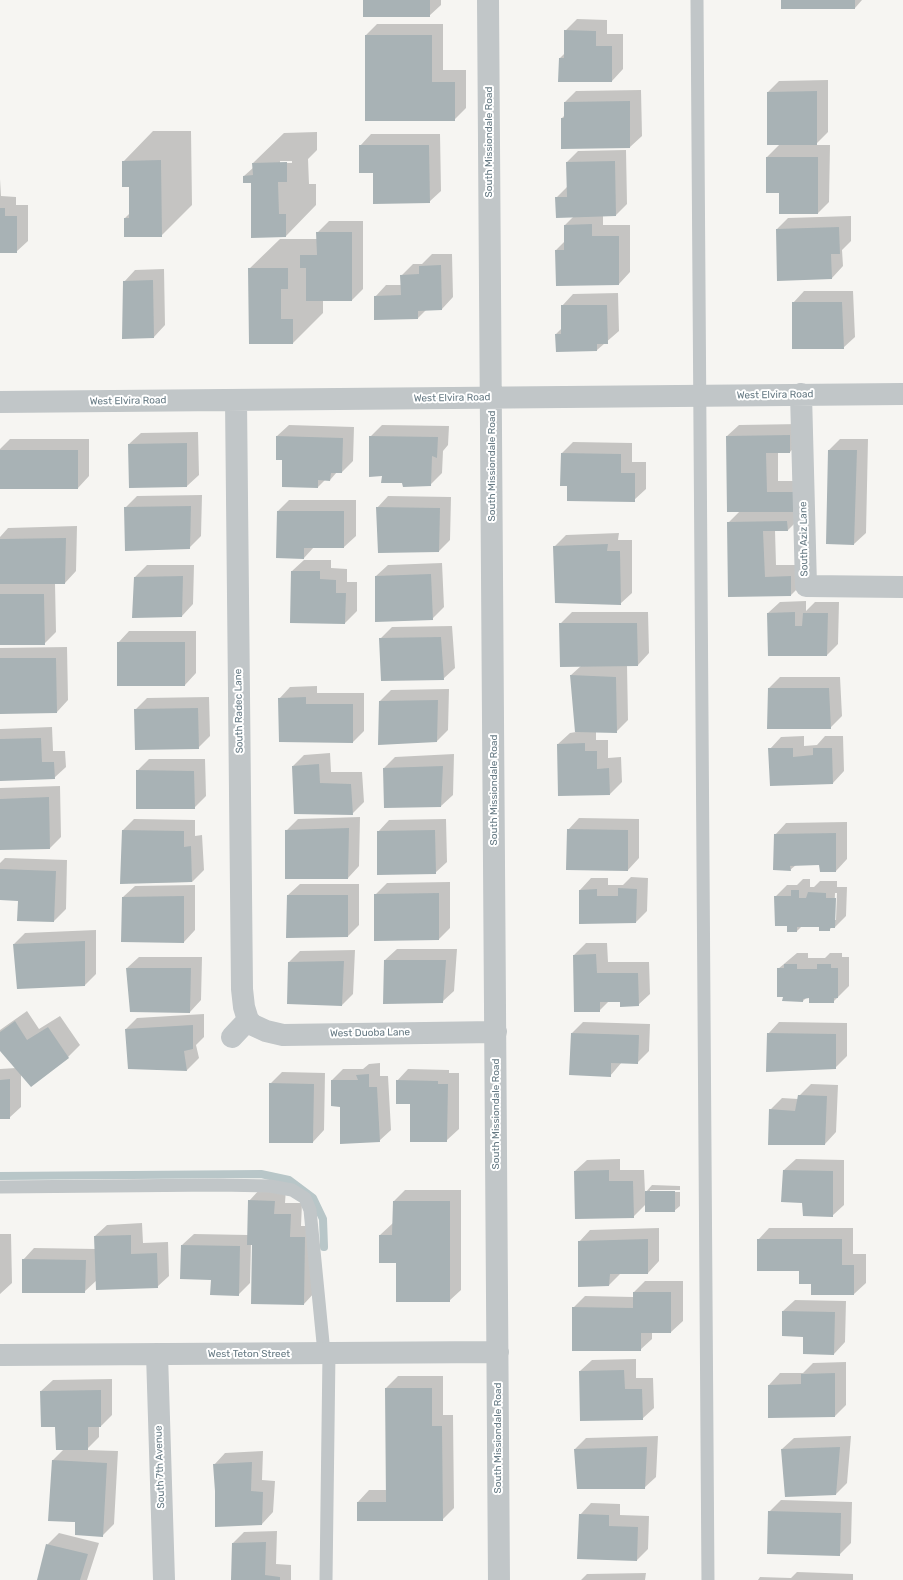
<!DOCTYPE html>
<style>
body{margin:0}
canvas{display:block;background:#f6f5f2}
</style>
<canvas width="903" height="1580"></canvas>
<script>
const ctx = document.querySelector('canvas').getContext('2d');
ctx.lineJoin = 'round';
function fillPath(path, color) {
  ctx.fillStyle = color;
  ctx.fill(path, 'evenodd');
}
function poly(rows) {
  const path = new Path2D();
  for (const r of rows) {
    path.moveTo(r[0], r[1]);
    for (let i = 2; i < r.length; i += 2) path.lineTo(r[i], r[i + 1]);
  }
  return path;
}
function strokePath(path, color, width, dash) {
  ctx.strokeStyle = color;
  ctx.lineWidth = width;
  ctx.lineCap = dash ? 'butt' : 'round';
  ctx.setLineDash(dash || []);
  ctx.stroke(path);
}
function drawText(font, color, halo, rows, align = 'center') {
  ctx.font = font + ' Rubik,sans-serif';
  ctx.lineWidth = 4;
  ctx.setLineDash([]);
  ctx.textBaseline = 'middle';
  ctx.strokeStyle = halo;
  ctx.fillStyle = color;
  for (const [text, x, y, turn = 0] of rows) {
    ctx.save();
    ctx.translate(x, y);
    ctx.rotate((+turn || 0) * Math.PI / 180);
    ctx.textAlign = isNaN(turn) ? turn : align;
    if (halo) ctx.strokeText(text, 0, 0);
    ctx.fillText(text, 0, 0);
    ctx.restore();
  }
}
fillPath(poly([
 [364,0,441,0,441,5,429,16],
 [782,0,862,0,855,8],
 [577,19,607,20,607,34,623,34,623,69,612,81,560,58,565,53,565,31],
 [377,24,443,24,443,70,466,70,466,108,454,120,366,35],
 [828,80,828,132,815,145,830,145,829,202,818,213,780,192,767,192,767,157,780,144,768,92,779,81],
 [641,90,642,136,630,147,562,148,562,118,565,115,565,102,576,91],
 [153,131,191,131,192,205,161,236,125,218,130,213,130,186,123,162],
 [317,132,317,150,308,159,309,184,316,184,316,205,286,236,252,182,244,176,254,167,253,163,284,133],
 [280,161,292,161,292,163,280,163],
 [371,134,440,134,441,191,429,202,374,172,360,146],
 [626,150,627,204,616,215,603,215,603,225,630,225,630,272,619,284,556,250,565,241,565,225,574,216,556,198,567,187,567,162,578,151],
 [0,179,1,196,16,197,16,205,28,205,28,241,16,252,0,252],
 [851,216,851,241,842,250,843,266,832,278,777,229,788,218],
 [329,221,363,221,363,289,352,300,323,300,323,313,293,343,249,269,280,239,317,239,317,233],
 [432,254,452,254,453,297,442,309,426,310,418,318,375,297,386,285,402,285,401,276,413,264,422,264],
 [164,269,165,325,154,337,124,282,135,270],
 [804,291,853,291,855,337,843,348,793,303],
 [618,293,619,331,597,350,556,334,562,328,562,306,573,294],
 [801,424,801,440,790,452,778,452,778,481,804,481,804,499,793,510,799,510,799,519,788,530,775,530,776,565,802,565,802,584,791,595,729,596,728,523,740,511,727,436,739,425],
 [289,425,354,427,353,461,342,472,337,472,330,480,326,479,318,487,283,459,277,436],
 [382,425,449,426,448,445,443,451,442,473,430,485,403,482,383,475,370,437],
 [198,432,199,475,187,486,130,487,129,444,141,433],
 [10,439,89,439,89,476,78,488,0,488,0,449],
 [840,439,868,439,866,533,854,544,827,543,829,450],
 [573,442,632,443,632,462,646,462,646,489,634,500,568,485,562,453],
 [202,495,201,536,189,548,125,508,137,496],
 [388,496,451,497,450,540,439,551,377,508],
 [289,500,356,500,356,536,344,547,314,547,304,558,278,511],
 [77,526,76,571,65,583,55,583,56,632,44,644,0,644,0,537,8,528],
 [619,533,618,540,632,540,632,593,620,604,554,547,566,535],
 [304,560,331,560,331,568,347,569,347,582,357,582,357,611,345,623,291,622,292,571],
 [442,563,444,607,432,619,376,576,388,565],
 [147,565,194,565,193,604,182,616,133,617,135,577],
 [806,601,806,611,815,602,839,602,838,644,827,655,768,613,780,602],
 [572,612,648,612,649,653,638,665,627,665,628,720,616,732,596,732,596,740,608,740,608,758,621,757,622,782,610,794,559,795,558,744,570,733,576,732,571,675,581,666,560,624],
 [452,626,455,668,443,679,380,639,392,627],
 [129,631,196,631,196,673,185,685,118,643],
 [67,647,68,700,57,712,0,713,0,648],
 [780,677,840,677,842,716,830,728,769,688],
 [317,686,317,693,364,693,364,731,353,742,279,699,290,687],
 [449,689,448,730,437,741,380,701,391,690],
 [209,697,210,736,198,748,135,710,147,698],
 [52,727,53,751,65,751,66,767,54,778,0,780,0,729],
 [804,736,804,746,817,745,825,736,843,736,844,771,833,783,770,749,781,737],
 [330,753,331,772,362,772,364,802,352,814,293,766,304,755],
 [454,754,453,795,441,806,384,768,395,757],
 [149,759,205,759,206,796,194,808,137,771],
 [60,786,61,837,50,848,0,849,0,788],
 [360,817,359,866,348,878,286,831,298,819],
 [579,818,639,819,639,858,628,870,568,830],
 [134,819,195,820,195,836,202,835,204,870,192,882,121,883,123,830],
 [446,819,447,862,435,873,378,832,389,820],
 [847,822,847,859,836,871,820,864,796,865,790,870,775,835,786,823],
 [5,858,67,860,66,909,54,921,18,920,19,900,0,899,0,863],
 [631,877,648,878,647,911,636,922,580,890,591,878,608,878,608,885,623,885],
 [803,879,810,879,810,887,814,887,820,881,837,881,837,887,847,887,846,916,835,927,832,927,829,930,821,926,802,926,797,931,788,925,775,897,787,885,797,885],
 [835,893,837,893,836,920,834,920],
 [450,882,450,928,439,939,375,895,387,883],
 [300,884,359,884,359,925,348,936,288,895],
 [195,885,195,930,184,942,123,897,135,886],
 [96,930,96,974,85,985,14,944,25,933],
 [586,943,607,943,608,962,649,962,650,994,638,1005,621,1001,609,1001,599,1011,574,955],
 [397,949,457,949,454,991,442,1002,385,960],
 [355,950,353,994,342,1005,289,962,300,951],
 [797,953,808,953,808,958,825,958,830,953,842,953,842,957,849,957,849,986,833,1002,810,997,806,998,803,1001,783,1000,784,996,778,969],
 [139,957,202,957,201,1000,190,1012,127,968],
 [27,1011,39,1029,60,1016,80,1045,68,1057,21,1074,21,1107,9,1118,0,1118,0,1069,16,1068,0,1049,0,1030],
 [204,1014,204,1037,196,1045,199,1058,187,1070,129,1068,126,1029,137,1018],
 [583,1022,650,1024,649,1051,637,1063,622,1062,610,1076,572,1033],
 [779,1022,847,1023,847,1056,835,1068,768,1034],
 [380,1063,380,1076,388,1076,391,1130,379,1141,341,1106,332,1080,343,1069,363,1069,369,1064],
 [408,1069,449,1070,449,1073,459,1073,459,1129,447,1140,411,1140,411,1103,397,1081],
 [282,1072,325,1073,324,1130,313,1142,270,1084],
 [811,1084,838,1085,836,1132,825,1144,770,1110,782,1098,798,1099,799,1096],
 [620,1159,620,1170,644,1170,645,1193,652,1185,680,1186,680,1206,674,1211,646,1204,633,1217,575,1171,587,1160],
 [650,1190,680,1190,680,1192,650,1192],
 [796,1159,844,1160,844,1205,832,1216,803,1202,784,1170],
 [260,1189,286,1189,285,1203,302,1203,301,1226,316,1226,315,1292,304,1304,253,1242,251,1242,250,1283,238,1295,212,1279,182,1245,194,1234,248,1235,249,1201],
 [405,1190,461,1190,461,1290,449,1301,398,1262,380,1262,380,1235,393,1223,394,1201],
 [142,1223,143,1243,168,1242,169,1276,157,1287,97,1280,84,1292,23,1260,34,1248,96,1249,95,1236,107,1225],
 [659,1228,659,1261,648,1273,620,1274,609,1285,579,1242,590,1230],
 [769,1228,853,1228,853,1254,866,1254,866,1283,854,1294,812,1294,812,1283,800,1270,758,1240],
 [0,1234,11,1234,12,1283,0,1294],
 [645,1281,683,1281,683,1321,671,1332,652,1332,652,1339,640,1350,573,1308,585,1296,634,1297,634,1292],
 [795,1300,846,1301,845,1342,834,1354,804,1336,783,1311],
 [636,1359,636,1378,653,1378,654,1408,642,1419,580,1371,592,1360],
 [846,1362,846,1405,835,1416,769,1385,780,1373,803,1373,813,1363],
 [398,1376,443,1376,443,1415,453,1415,454,1508,442,1520,358,1520,358,1502,369,1490,387,1490,386,1388],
 [112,1379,112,1415,101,1426,99,1426,99,1437,86,1450,118,1451,114,1524,102,1536,77,1522,49,1520,53,1460,64,1449,41,1391,53,1380],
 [658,1436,656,1477,644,1488,575,1449,586,1438],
 [851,1436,847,1483,836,1494,782,1449,794,1438],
 [263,1451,262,1480,275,1481,273,1512,262,1524,216,1491,214,1465,225,1453],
 [781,1500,852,1502,851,1543,839,1555,769,1512],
 [591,1503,620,1504,620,1515,649,1516,648,1549,637,1560,580,1515],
 [277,1531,276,1564,291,1565,291,1580,232,1580,233,1543,244,1532],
 [59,1533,99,1543,87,1580,38,1580,47,1545],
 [797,1572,853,1574,853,1580,758,1580,760,1577,791,1578],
 [646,1573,645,1580,581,1580,587,1574]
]), '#0003');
strokePath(poly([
 [0,1176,261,1174,289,1180,313,1198,323,1219,324,1247]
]), '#b8c6c8', 8);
fillPath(poly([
 [363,0,430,0,430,17,363,17],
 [781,0,855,0,855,9,781,9],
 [564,30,596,31,596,46,612,46,612,82,558,82,559,58,564,58],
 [365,35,432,35,432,82,455,82,455,121,365,121],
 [817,91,817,145,767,145,767,92],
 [630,101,630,148,561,149,561,118,564,118,564,102],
 [359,145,429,145,430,203,373,204,373,173,359,173],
 [766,157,818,157,818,214,779,214,779,193,766,193],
 [161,160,162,237,124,237,124,218,129,218,129,187,122,187,122,161],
 [615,161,616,216,556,218,555,197,567,197,566,162],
 [287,162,287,182,278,182,279,214,286,214,286,237,251,238,251,183,243,183,243,176,253,175,252,163],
 [0,208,5,208,5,216,17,216,17,253,0,253],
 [592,224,592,236,619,236,619,285,556,286,555,250,564,250,564,225],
 [839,227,840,254,831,254,832,279,777,281,776,229],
 [316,232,352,232,352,301,306,301,306,268,300,268,300,255,317,255],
 [441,265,442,310,418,311,418,319,374,320,374,296,401,295,400,275,419,274,419,266],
 [248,268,288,268,288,289,281,289,281,319,293,319,293,344,249,344],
 [153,280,154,338,122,339,123,281],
 [792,302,842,302,844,349,792,349],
 [561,305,607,305,608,344,597,344,597,351,556,352,555,334,561,334],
 [790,435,790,453,766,453,767,492,793,492,793,512,727,512,726,436],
 [276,436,343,438,342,473,331,473,330,481,318,480,318,488,282,487,282,460,276,460],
 [369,436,438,437,437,458,432,456,431,486,403,487,402,483,381,483,382,476,369,477],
 [187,443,187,487,129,488,128,444],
 [0,450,78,450,78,489,0,489],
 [828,450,857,450,854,545,826,544],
 [561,453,621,454,621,473,635,473,635,502,567,501,567,486,560,486],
 [191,506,190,549,125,551,124,507],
 [376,507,440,508,439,552,378,553],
 [277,511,344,511,344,548,304,548,304,559,276,558],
 [787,521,788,531,763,531,765,577,791,576,791,596,728,597,727,522],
 [66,538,65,584,0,584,0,539],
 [608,544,607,551,620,551,621,605,555,603,553,546],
 [291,571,320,571,320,579,336,580,336,593,346,593,345,624,290,623],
 [431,574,433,620,375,622,375,576],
 [183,576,182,617,132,618,134,577],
 [0,594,44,594,45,645,0,645],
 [795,612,795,626,802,626,803,613,828,613,827,656,768,656,767,613],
 [559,623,637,623,638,666,560,667],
 [441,637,444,680,381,681,379,638],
 [117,642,185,642,185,686,117,686],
 [0,658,56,658,57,713,0,714],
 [570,675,616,677,617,733,575,732],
 [768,688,829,688,831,729,767,729],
 [306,697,306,704,353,704,353,743,279,742,278,698],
 [438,700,437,742,378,745,379,701],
 [198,708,199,749,135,750,134,709],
 [41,738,42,762,54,762,55,779,0,781,0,739],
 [585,743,585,751,597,751,597,769,609,768,610,795,558,796,557,744],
 [768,748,793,748,793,757,813,755,813,748,832,748,833,784,770,786],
 [319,764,320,783,351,784,353,815,294,814,292,766],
 [443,766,441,807,384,808,383,768],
 [136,770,194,771,195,809,136,809],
 [49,797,50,849,0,850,0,799],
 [349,828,348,879,285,879,285,830],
 [567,829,628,830,628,871,566,870],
 [122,830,184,831,184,847,191,846,192,882,120,884],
 [435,830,436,874,377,875,377,831],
 [836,833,836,872,820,872,819,865,790,866,791,871,773,870,774,834],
 [0,869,56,871,54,922,17,921,18,901,0,900],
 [618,888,637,889,636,923,579,924,579,890,597,889,597,896,618,896],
 [791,890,799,890,799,898,806,898,808,892,826,893,826,898,836,898,835,928,830,928,830,931,819,931,819,927,797,927,797,932,787,932,787,926,775,926,774,896,791,896],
 [439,893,439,940,374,941,374,894],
 [287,895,348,895,348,937,286,938],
 [184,896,184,943,121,942,122,897],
 [85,941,85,986,17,989,13,944],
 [596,954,597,973,638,973,639,1006,620,1007,620,1002,600,1002,600,1012,574,1012,573,955],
 [384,960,446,960,443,1003,383,1004],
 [344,961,342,1006,287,1004,288,962],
 [784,964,797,964,797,969,817,969,817,964,831,964,831,968,838,968,838,998,834,998,834,1003,809,1003,809,998,803,999,803,1002,782,1001,783,997,777,997,777,968,784,968],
 [126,968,191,968,190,1013,130,1012],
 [15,1021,27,1040,48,1027,69,1058,31,1087,0,1051,0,1032],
 [193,1025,193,1049,184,1051,187,1071,128,1069,125,1029],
 [571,1033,639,1035,638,1064,611,1063,611,1077,569,1075],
 [767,1033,836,1034,836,1069,766,1072],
 [369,1074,369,1087,377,1087,380,1142,340,1144,340,1107,331,1106,331,1080,358,1080,356,1075],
 [10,1079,10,1119,0,1119,0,1080],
 [396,1080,438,1081,438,1084,448,1084,447,1142,410,1142,410,1104,396,1104],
 [269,1083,314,1084,313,1143,269,1143],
 [798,1095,827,1096,825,1145,768,1145,769,1109,795,1111],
 [609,1170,609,1181,633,1181,634,1218,575,1219,574,1171],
 [783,1170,833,1171,833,1217,803,1216,802,1203,781,1202],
 [645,1191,675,1191,675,1212,645,1212],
 [248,1200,275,1201,274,1214,291,1214,290,1237,305,1237,304,1305,251,1304,252,1245,247,1245],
 [393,1201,450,1201,450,1302,396,1302,396,1263,379,1263,379,1235,392,1235],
 [131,1235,131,1254,157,1253,158,1288,96,1290,94,1236],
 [648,1239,648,1274,610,1274,609,1286,578,1287,578,1241],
 [757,1239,842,1239,842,1265,854,1265,854,1295,811,1295,811,1284,799,1284,799,1271,757,1271],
 [181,1245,240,1246,239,1296,210,1295,211,1280,180,1279],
 [22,1259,86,1260,85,1293,22,1293],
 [633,1292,671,1292,671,1333,641,1333,641,1351,572,1351,572,1307,633,1308],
 [782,1311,835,1312,834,1355,803,1354,803,1337,782,1336],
 [624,1370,625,1389,642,1389,643,1420,580,1421,579,1371],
 [835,1373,835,1417,768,1418,768,1385,801,1384,801,1374],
 [385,1388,432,1388,432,1426,442,1426,443,1521,357,1521,357,1502,386,1502],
 [101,1390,101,1427,88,1427,88,1450,56,1450,55,1427,41,1427,40,1391],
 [647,1447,645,1489,577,1489,574,1449],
 [840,1447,836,1495,785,1497,781,1449],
 [52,1460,107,1463,103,1537,75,1535,75,1522,48,1521],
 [252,1462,251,1491,263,1492,262,1525,215,1527,215,1491,213,1464],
 [768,1511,841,1513,840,1556,767,1554],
 [579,1514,609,1515,609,1526,638,1527,637,1561,577,1559],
 [266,1542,265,1575,280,1577,280,1580,231,1580,232,1543],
 [46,1544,88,1554,80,1580,37,1580]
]), '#a8b2b5');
strokePath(poly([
 [697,0,708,1580],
 [0,1187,219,1185,270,1186,292,1190,305,1198,310,1210,324,1353],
 [326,1580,329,1353]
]), '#c1c6c8', 13);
strokePath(poly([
 [488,0,499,1580],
 [801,394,806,586,903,587],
 [236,400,242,989,244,1007,248,1020,253,1025,266,1031,283,1035,496,1032],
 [0,402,903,394],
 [232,1037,248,1020],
 [157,1354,164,1580],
 [0,1355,498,1352]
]), '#c1c6c8', 22);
drawText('10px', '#657983', '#fff', [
 ["South Missiondale Road",489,142,-90],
 ["West Elvira Road",775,395,-1],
 ["West Elvira Road",452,398,-1],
 ["West Elvira Road",128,401,-1],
 ["South Missiondale Road",492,466,-90],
 ["South Aziz Lane",804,539,-91],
 ["South Radec Lane",239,711,-91],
 ["South Missiondale Road",494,790,-90],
 ["West Duoba Lane",370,1033,-1],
 ["South Missiondale Road",496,1114,-90],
 ["West Teton Street",249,1354],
 ["South Missiondale Road",498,1438,-90],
 ["South 7th Avenue",160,1467,-92]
]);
</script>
